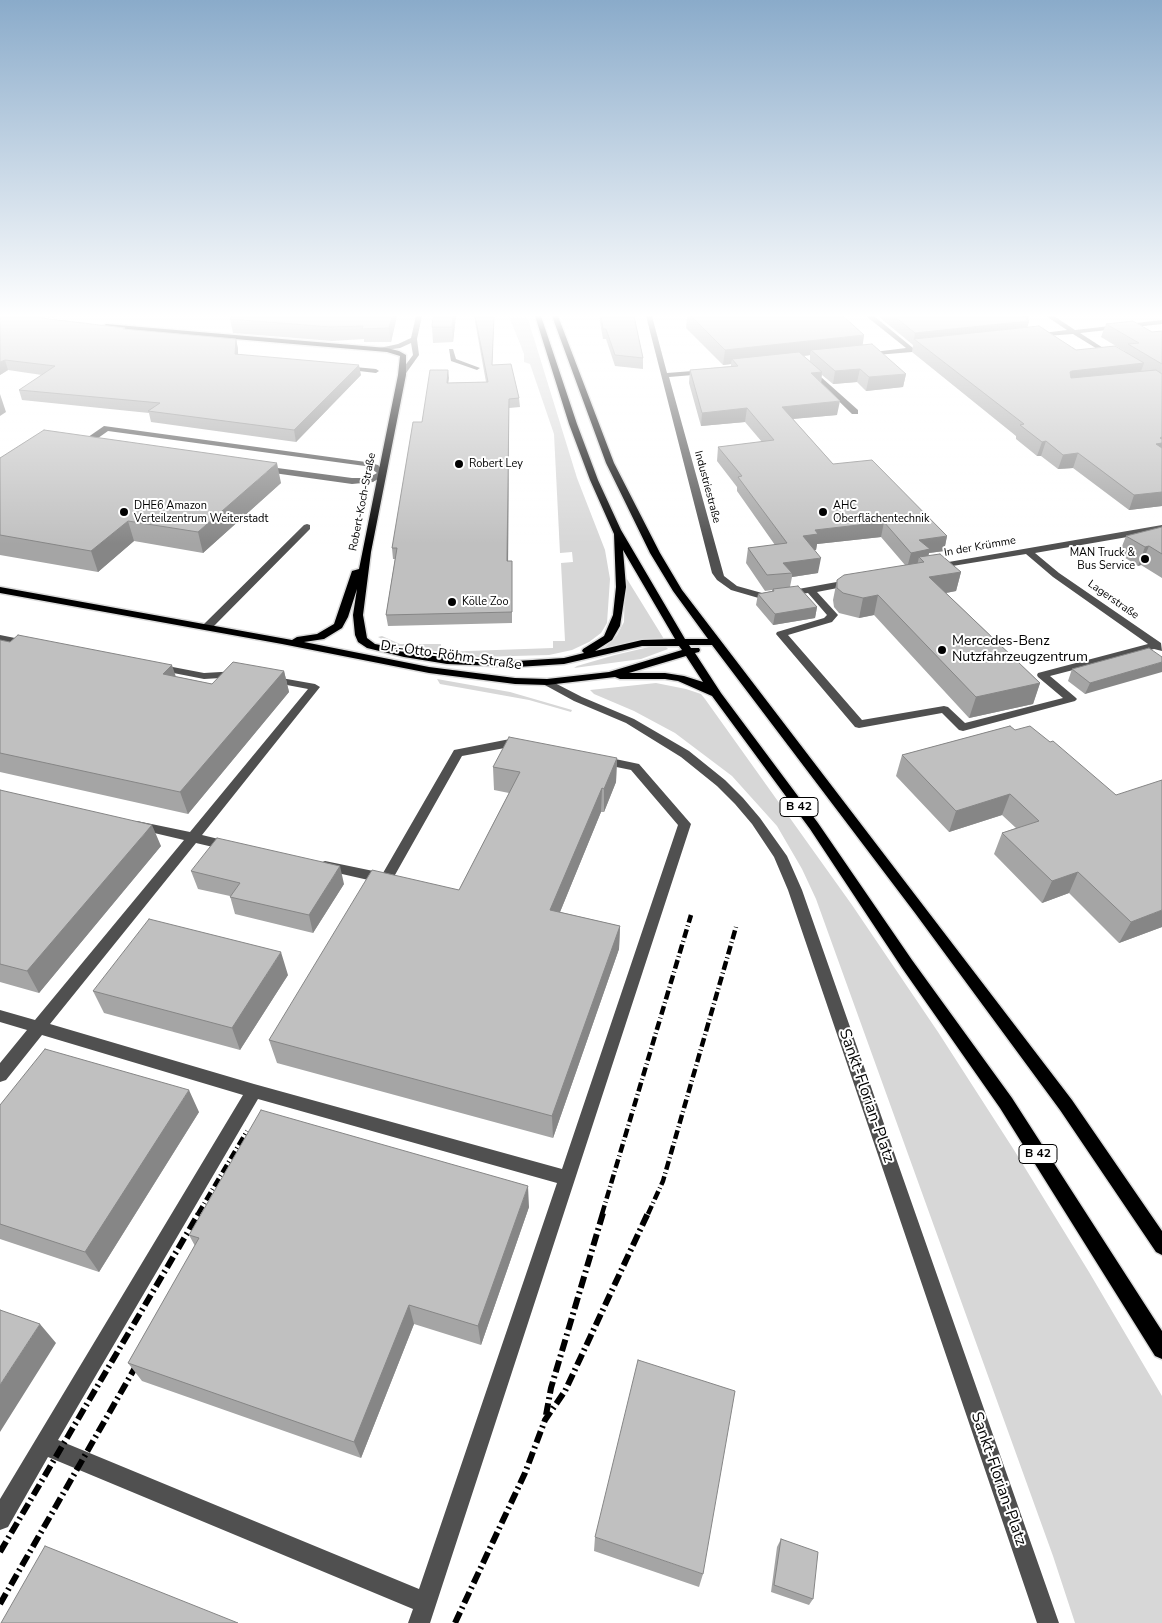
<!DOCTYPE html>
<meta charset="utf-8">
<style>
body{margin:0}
canvas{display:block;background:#fff}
</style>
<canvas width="1162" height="1623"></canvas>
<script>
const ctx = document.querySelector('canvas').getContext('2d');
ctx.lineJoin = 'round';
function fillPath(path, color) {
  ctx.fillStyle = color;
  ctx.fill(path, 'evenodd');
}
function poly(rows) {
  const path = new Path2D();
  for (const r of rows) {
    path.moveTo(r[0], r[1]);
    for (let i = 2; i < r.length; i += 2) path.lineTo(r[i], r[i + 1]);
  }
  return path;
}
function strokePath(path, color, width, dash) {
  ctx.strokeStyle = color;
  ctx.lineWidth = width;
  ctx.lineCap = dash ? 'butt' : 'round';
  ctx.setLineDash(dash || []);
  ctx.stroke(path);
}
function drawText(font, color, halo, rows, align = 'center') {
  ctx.font = font + ' "Nunito Sans",sans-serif';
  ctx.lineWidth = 4;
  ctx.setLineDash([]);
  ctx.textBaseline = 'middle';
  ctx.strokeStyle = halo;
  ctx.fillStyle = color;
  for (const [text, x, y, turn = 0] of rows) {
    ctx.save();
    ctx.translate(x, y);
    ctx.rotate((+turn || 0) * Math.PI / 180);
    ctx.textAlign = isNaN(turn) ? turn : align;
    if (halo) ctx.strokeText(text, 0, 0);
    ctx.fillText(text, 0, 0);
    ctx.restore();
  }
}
fillPath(poly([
 [509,316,527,316,577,478,605,550,610,579,607,623,601,633,589,642,572,650,549,655,478,657,431,652,394,645,378,637,382,636,400,644,441,644,440,652,553,648,553,641,565,641,561,563,573,562,572,552,560,553,554,434,530,364,524,362,524,354],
 [625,579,627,579,664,639,640,640,603,649,617,635,624,622],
 [649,647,666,647,668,649,641,659,574,668,577,666,615,655],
 [437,679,510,692,572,710,571,712,529,700,440,684],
 [656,683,686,689,701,694,705,699,852,905,938,1032,1014,1150,1089,1272,1162,1396,1162,1623,1075,1623,1053,1556,816,899,802,869,777,826,732,776,675,733,634,711,594,694,590,690]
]), '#d7d7d7');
const major = poly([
 [535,316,541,316,577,424,598,480,621,530,685,639,708,639,673,591,650,553,606,463,552,316,558,316,614,463,660,553,682,590,1072,1100,1162,1231,1162,1255,1156,1252,1060,1110,915,913,712,645,689,645,691,648,699,648,700,650,699,652,695,653,721,693,818,823,912,960,1012,1098,1162,1331,1162,1359,1155,1356,1000,1108,902,968,810,829,712,696,678,681,665,679,620,679,615,677,547,685,515,684,429,673,282,644,0,593,0,587,292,640,297,637,317,634,334,624,352,571,359,569,398,375,400,356,387,352,106,328,103,326,106,324,387,348,399,351,406,355,406,375,371,552,363,615,367,638,375,644,447,658,517,661,564,658,584,653,582,651,583,649,604,636,613,615,616,587,614,534,590,480,569,424,535,316],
 [623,550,675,639,642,640,595,651,612,640,620,626,626,587,623,550],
 [357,589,353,615,355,635,358,642,367,648,404,657,447,664,517,667,564,664,642,646,679,646,682,650,609,672,547,679,515,678,429,667,304,642,324,639,342,628,348,617,357,589],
 [686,656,703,682,684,676,665,673,629,673,686,656]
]);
strokePath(major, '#dbdbdb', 3);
fillPath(poly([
 [416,316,422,316,417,339,419,355,404,376,400,376,398,375,413,355,411,343,400,348,378,351,375,349,398,344,411,338,416,316],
 [646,316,652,316,667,373,705,370,708,372,705,374,669,377,724,576,737,586,762,593,782,592,853,579,858,582,853,585,817,592,838,615,832,622,788,635,862,720,944,706,948,707,965,723,1063,698,1038,677,1037,675,1038,673,1148,644,1053,577,1026,554,934,569,934,565,937,564,1162,525,1162,531,1035,553,1059,573,1161,643,1162,651,1154,649,1050,676,1075,697,1077,699,1075,701,963,731,959,730,942,713,859,728,855,727,776,634,777,632,824,618,827,615,808,593,762,599,731,590,717,580,712,573,646,316],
 [866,316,874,316,913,348,928,346,931,348,912,352,864,356,864,354,866,353,906,348,866,316],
 [1046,316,1054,316,1075,330,1162,320,1162,324,1080,333,1114,355,1114,357,1112,358,1073,334,1033,337,1032,336,1035,334,1067,330,1046,316],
 [449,349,453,349,456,359,480,368,477,370,451,361,449,349],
 [344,366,376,369,379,371,376,373,342,369,341,368,344,366],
 [808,369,812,369,858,410,858,414,852,414,808,371,808,369],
 [104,426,366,462,378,465,386,474,373,482,352,484,81,446,81,442,104,426],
 [108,431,365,466,372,469,377,473,368,478,352,478,91,443,108,431],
 [307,524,310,525,310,529,211,629,203,629,203,625,304,525,307,524],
 [0,635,30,641,31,643,26,646,0,641,0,635],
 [157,664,204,673,238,671,243,674,238,677,204,679,153,669,152,667,153,665,157,664],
 [270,676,315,684,320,687,202,835,235,843,236,846,235,849,230,851,196,843,50,1024,254,1084,562,1169,678,825,631,770,597,763,595,760,597,757,601,756,639,764,691,824,430,1623,408,1623,413,1609,48,1457,8,1527,0,1530,0,1499,243,1095,42,1035,6,1080,0,1082,0,1063,27,1030,0,1022,0,1010,35,1020,184,840,133,828,131,825,133,822,137,821,190,832,308,689,266,681,265,679,270,676],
 [258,1099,557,1183,419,1589,58,1440,258,1099],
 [547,679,582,697,634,719,689,751,725,780,743,798,760,818,787,856,802,890,1059,1623,1037,1623,788,890,774,857,752,824,735,804,717,786,681,757,626,723,574,701,543,684,542,682,543,680,547,679],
 [510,739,526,742,528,745,522,749,510,747,462,756,391,882,386,884,320,869,318,866,320,863,325,861,383,873,454,750,510,739]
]), '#505050');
fillPath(major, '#000');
strokePath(poly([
 [198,1214,247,1131],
 [602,1214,691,915],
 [648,1214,663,1181,736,927]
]), '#000', 4.5, [9, 3, 1, 3]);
strokePath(poly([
 [546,1415,551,1388,603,1213],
 [0,1552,199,1213],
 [0,1604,140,1359],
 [455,1623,525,1473,545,1420,565,1391,648,1213]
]), '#000', 6, [12, 4, 2, 4]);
fillPath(poly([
 [0,316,55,316,54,318,45,317,46,319,126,330,236,339,238,349,238,354,361,375,296,442,151,422,149,413,22,400,19,390,42,375,8,370,0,375],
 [232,316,397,316,391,342,364,342,364,339,332,341,233,333,230,319],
 [456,316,453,342,433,343,432,327],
 [474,316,494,316,492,365,519,398,520,407,509,408,508,561,512,561,512,623,388,626,386,615,395,559,393,559,392,548,422,422,448,370,448,383,486,382],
 [599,316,634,316,643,358,643,369,615,366,606,339,603,339],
 [687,316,843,316,864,335,862,345,906,374,903,387,866,391,857,382,833,384,822,375,821,383,837,415,793,419,833,464,947,536,944,551,929,553,928,556,961,572,956,591,946,593,1040,683,1033,704,969,718,874,615,859,618,839,613,834,607,833,600,837,580,905,565,881,537,817,544,816,550,814,550,818,573,792,577,790,587,817,607,815,618,773,625,756,605,758,594,772,591,772,590,765,591,746,563,748,548,775,545,737,491,737,487,717,461,718,447,762,442,745,422,701,426,689,383,690,370,731,366,731,364,723,365,686,328],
 [810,355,810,361,804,356],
 [878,316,1029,316,1028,320,1029,321,1027,327,1076,350,1126,352,1101,337,1106,324,1152,332,1162,331,1162,506,1129,510,1073,468,1058,469,1041,456,1037,456,1016,439,1016,436,912,352,913,345],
 [0,458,281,483,203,553,134,541,98,572,0,555],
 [1162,527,1162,578,1141,565,1138,566,1119,554,1126,536],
 [0,640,212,684,284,671,289,692,188,814,0,772],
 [1162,657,1085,694,1068,681,1072,669],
 [1010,726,1162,927,1119,943,1069,893,1042,903,994,854,1002,833,1016,828,1002,815,949,832,896,776,902,755],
 [617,758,616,782,604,812,601,812,560,912,620,926,619,949,553,1138,277,1063,269,1040,459,890,509,793,494,790,493,767],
 [0,790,161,846,39,993,0,982],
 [191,871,344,884,313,933,235,914,230,896,198,889],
 [288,975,240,1050,104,1013,93,991],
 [0,1105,199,1112,99,1272,0,1239],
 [529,1207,481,1345,414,1324,361,1458,142,1381,128,1363,195,1246,189,1235],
 [595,1537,703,1574,699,1587,594,1551],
 [781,1539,813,1599,809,1605,771,1592,777,1547]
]), '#a5a5a5');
fillPath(poly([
 [392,316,397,316,391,342,389,328],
 [453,316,456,316,453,342,452,327],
 [1015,316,1029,316,1028,321,1029,321,1026,333,914,339,913,345,915,333],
 [864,335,862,350,811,350,810,355,736,364,732,359,731,364,723,365,725,350],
 [236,339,238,349,238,364,235,354],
 [5,360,8,370,0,375,0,362],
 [1144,363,1139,377,1068,384,1070,372,1072,371],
 [359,365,361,375,296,442,294,430],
 [860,369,857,382,833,384,835,371],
 [448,370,449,378,447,392,447,383],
 [822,372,820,386,811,373],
 [906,374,903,387,866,391,869,377],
 [0,394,6,412,0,416],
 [509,399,509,408,508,572,507,561],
 [840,401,837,415,780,420,782,407],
 [747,408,745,422,701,426,702,413],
 [1162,437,1162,457,1156,444,1160,438],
 [1046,441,1041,456,1037,456,1042,442],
 [1078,453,1073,468,1058,469,1063,455],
 [277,463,281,483,203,553,198,532],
 [1162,492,1162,506,1129,510,1134,495],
 [128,521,134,541,98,572,91,551],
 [884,522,881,537,817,544,816,550,801,551,803,536,815,530],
 [947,536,944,551,929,553,926,565,919,557,917,566,907,568,911,553,919,540],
 [1149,546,1141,565,1138,566,1145,547],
 [821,558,818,573,792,577,792,573,783,563],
 [961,572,956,591,924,597,929,577],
 [878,595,874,615,859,618,863,598],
 [817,607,815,618,773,625,775,614],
 [1162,662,1162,672,1085,694,1090,683],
 [172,665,179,686,163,674],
 [284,671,289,692,188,814,180,792],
 [1040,683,1033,704,969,718,976,697],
 [617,758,616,782,604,812,604,789],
 [602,788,601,812,551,934,550,910],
 [1010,794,1002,815,949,832,956,811],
 [152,825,161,846,39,993,27,971],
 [340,866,344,884,313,933,309,915],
 [1078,872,1069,893,1042,903,1052,881],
 [1162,910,1162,927,1119,943,1131,922],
 [620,926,619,949,553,1138,552,1116],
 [281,952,288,975,240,1050,232,1028],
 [189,1090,199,1112,99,1272,85,1252],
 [528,1186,529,1207,481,1345,478,1326],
 [409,1305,414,1324,361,1458,354,1442],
 [40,1324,56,1343,0,1432,0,1385]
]), '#868686');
const building = poly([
 [0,316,43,316,41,318,125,328,123,329,236,339,235,354,359,365,294,430,148,411,160,403,19,390,55,366,5,360,0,362,0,316],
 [232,316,392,316,389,328,362,329,363,326,330,327,230,319,232,316],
 [433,316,453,316,452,327,432,327,433,316],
 [475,316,494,316,492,365,511,364,519,398,509,399,507,561,512,561,512,612,386,615,397,548,392,548,413,422,422,422,430,370,448,370,447,383,488,382,475,316],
 [601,316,634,316,643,358,615,355,606,329,603,329,601,316],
 [691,316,843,316,864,335,725,350,691,316],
 [894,316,1023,316,1029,321,915,333,894,316],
 [1133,321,1152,332,1162,331,1162,364,1128,344,1139,343,1106,324,1133,321],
 [1039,326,1076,350,1115,346,1144,363,1072,371,1070,372,1071,378,1156,370,1162,374,1162,437,1160,438,1162,439,1162,443,1156,444,1162,448,1162,492,1134,495,1078,453,1063,455,1046,441,1042,442,1020,425,1024,424,914,339,1039,326],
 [872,344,906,374,869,377,860,369,835,371,811,350,872,344],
 [799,352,822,372,811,373,840,401,782,407,833,464,872,460,947,536,919,540,930,549,911,553,884,522,815,530,818,534,803,536,821,558,783,563,792,573,767,575,748,548,787,543,738,477,742,476,718,447,774,440,747,408,702,413,690,370,738,366,732,359,799,352],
 [44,430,277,463,198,532,128,521,91,551,0,535,0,458,44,430],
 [1162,527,1162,554,1149,546,1145,547,1126,536,1162,527],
 [940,554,961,572,929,577,1040,683,976,697,878,595,863,598,843,593,837,588,837,580,844,575,924,562,919,557,940,554],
 [798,586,817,607,775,614,758,594,774,591,773,589,798,586],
 [18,635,172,665,163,674,212,684,233,662,284,671,180,792,0,753,0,640,10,642,18,635],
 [1149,648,1162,657,1162,662,1090,683,1072,669,1149,648],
 [1010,726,1015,730,1030,726,1050,742,1053,741,1116,795,1162,780,1162,910,1131,922,1078,872,1052,881,1002,833,1039,821,1010,794,956,811,902,755,1010,726],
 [509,737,617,758,604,789,602,788,550,910,620,926,552,1116,269,1040,372,870,459,890,520,772,493,767,509,737],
 [0,790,152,825,27,971,0,964,0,790],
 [217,838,340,866,309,915,230,897,240,883,191,871,217,838],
 [149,919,281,952,232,1028,93,991,149,919],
 [45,1049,189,1090,85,1252,0,1224,0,1105,45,1049],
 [261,1110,528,1186,478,1326,409,1305,354,1442,128,1363,199,1238,189,1235,261,1110],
 [0,1310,40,1324,0,1385,0,1310],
 [638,1360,735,1391,703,1574,595,1537,638,1360],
 [781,1539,818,1552,813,1599,774,1585,781,1539],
 [45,1546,238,1623,1,1623,45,1546]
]);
fillPath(building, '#c0c0c0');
strokePath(building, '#868686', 1);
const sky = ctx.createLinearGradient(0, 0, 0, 544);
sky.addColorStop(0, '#8aabca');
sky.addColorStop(0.58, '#fff');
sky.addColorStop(1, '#ffffff00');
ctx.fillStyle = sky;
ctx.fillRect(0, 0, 1162, 544);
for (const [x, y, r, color] of [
 [459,464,5,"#000"],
 [124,512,5,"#000"],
 [823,512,5,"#000"],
 [1145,559,5,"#000"],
 [452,602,5,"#000"],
 [942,650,5,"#000"]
]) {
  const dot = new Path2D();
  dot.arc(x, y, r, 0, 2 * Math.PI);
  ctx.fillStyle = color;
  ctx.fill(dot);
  strokePath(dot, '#fff', 2);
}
drawText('11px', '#000', '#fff', [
 ["Robert Ley",469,464],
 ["DHE6 Amazon",134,506],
 ["Verteilzentrum Weiterstadt",134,519],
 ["AHC",833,506],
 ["Oberflächentechnik",833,519],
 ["MAN Truck &",1135,553,"right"],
 ["Bus Service",1135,566,"right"],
 ["Kölle Zoo",462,602]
], 'left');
drawText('11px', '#000', '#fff', [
 ["Industriestraße",707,487,75],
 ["Robert-Koch-Straße",363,502,-79],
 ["In der Krümme",980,547,-10],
 ["Lagerstraße",1113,600,35]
]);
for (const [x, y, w] of [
 [799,807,38],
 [1038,1154,38]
]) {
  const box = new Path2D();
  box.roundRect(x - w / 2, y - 9.5, w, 19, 4);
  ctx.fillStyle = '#fff';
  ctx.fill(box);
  strokePath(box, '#000', 1);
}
drawText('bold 12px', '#000', null, [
 ["B 42",799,807],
 ["B 42",1038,1154]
]);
drawText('14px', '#000', '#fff', [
 ["Mercedes-Benz",952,642],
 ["Nutzfahrzeugzentrum",952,658]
], 'left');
drawText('14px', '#000', '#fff', [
 ["Dr.-Otto-Röhm-Straße",451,656,8]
]);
drawText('16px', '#000', '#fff', [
 ["Sankt-Florian-Platz",866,1096,71],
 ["Sankt-Florian-Platz",998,1479,71]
]);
</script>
